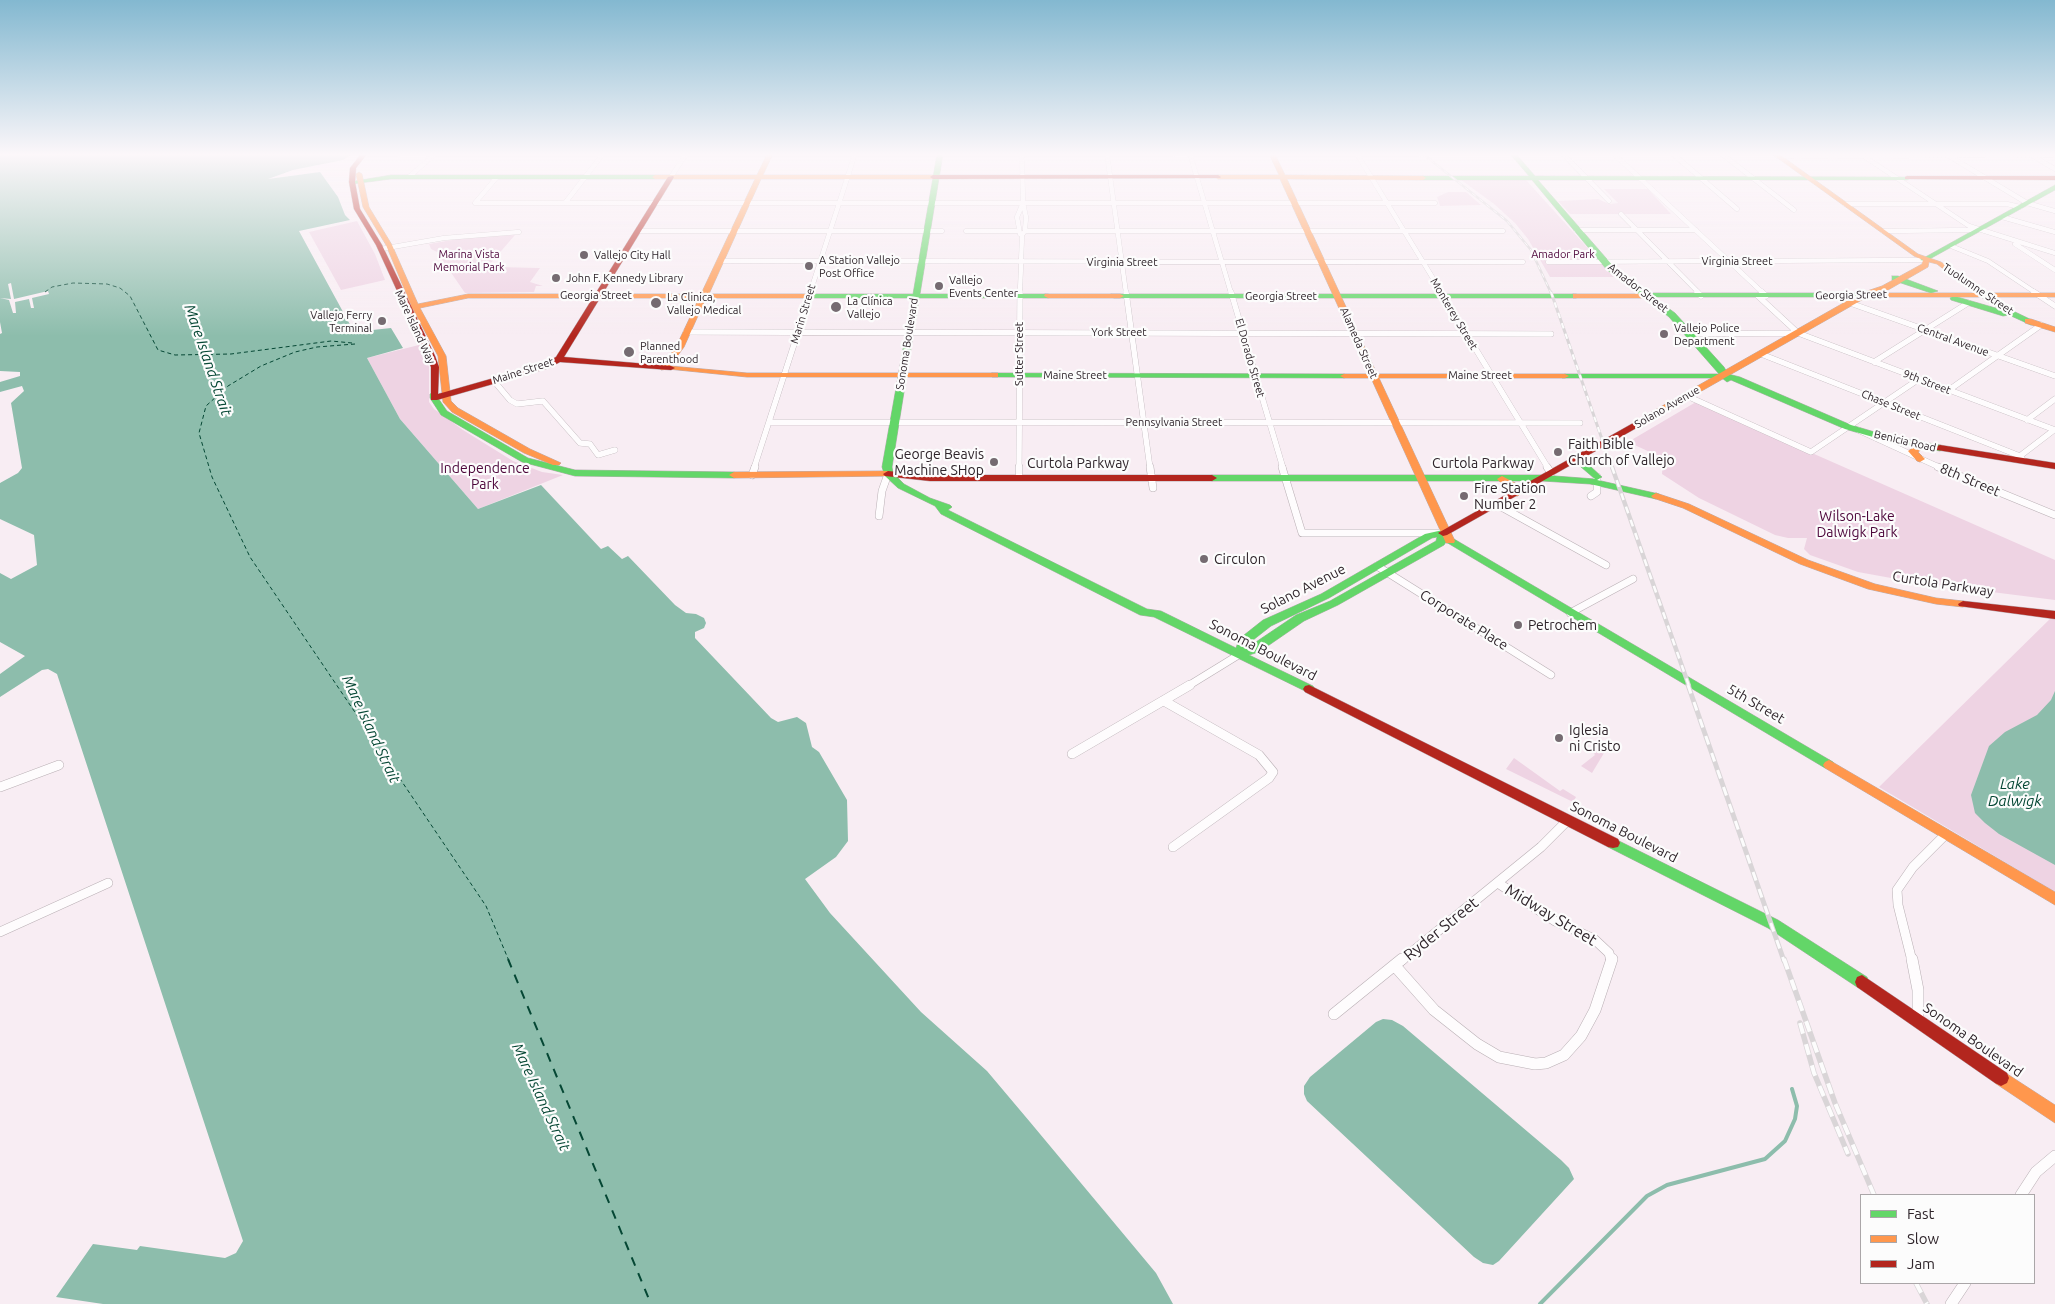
<!DOCTYPE html>
<meta charset="utf-8">
<style>
body{margin:0}
#map{position:relative;width:2055px;height:1304px;overflow:hidden;background:#f8edf3;font-family:Ubuntu,sans-serif}
canvas{display:block}
.legend{position:absolute;left:1860px;top:1194px;width:175px;height:90px;box-sizing:border-box;background:#fcfcfc;border:1px solid #aaa6a8;margin:0;padding:6px 9px;list-style:none;font-size:15px;color:#2f252b}
.legend li{display:flex;align-items:center;gap:10px;height:25px}
.legend b{width:25px;border:1px solid #aaa6a8}
</style>
<div id="map">
<canvas width="2055" height="1304"></canvas>
<ul class="legend">
<li><b style="height:6px;background:#63d668"></b>Fast</li>
<li><b style="height:6px;background:#ff974d"></b>Slow</li>
<li><b style="height:6px;background:#b3261e"></b>Jam</li>
</ul>
</div>
<script>
const ctx = document.querySelector('canvas').getContext('2d');
ctx.lineJoin = 'round';
function fillPath(path, color) {
  ctx.fillStyle = color;
  ctx.fill(path, 'evenodd');
}
function poly(rows) {
  const path = new Path2D();
  for (const r of rows) {
    path.moveTo(r[0], r[1]);
    for (let i = 2; i < r.length; i += 2) path.lineTo(r[i], r[i + 1]);
  }
  return path;
}
function strokePath(path, color, width, dash) {
  ctx.strokeStyle = color;
  ctx.lineWidth = width;
  ctx.lineCap = dash ? 'butt' : 'round';
  ctx.setLineDash(dash || []);
  ctx.stroke(path);
}
function drawText(font, color, halo, rows, align = 'center') {
  ctx.font = font + ' Ubuntu,sans-serif';
  ctx.lineWidth = 4.5;
  ctx.setLineDash([]);
  ctx.textBaseline = 'middle';
  ctx.strokeStyle = halo;
  ctx.fillStyle = color;
  for (const [text, x, y, turn = 0] of rows) {
    ctx.save();
    ctx.translate(x, y);
    ctx.rotate((+turn || 0) * Math.PI / 180);
    ctx.textAlign = isNaN(turn) ? turn : align;
    if (halo) ctx.strokeText(text, 0, 0);
    ctx.fillText(text, 0, 0);
    ctx.restore();
  }
}
fillPath(poly([
 [1461,180,1526,180,1614,277,1550,277,1528,239,1515,223,1494,204],
 [1604,189,1648,189,1671,214,1570,214,1558,201,1598,199,1609,204,1618,203],
 [1448,192,1466,192,1481,205,1440,206,1437,197],
 [357,221,375,254,385,280,341,290,309,232],
 [515,235,490,264,496,267,540,268,530,282,543,286,536,286,534,292,465,293,439,255,441,254,431,249,429,244,469,237],
 [423,344,423,352,429,367,429,402,434,409,463,430,513,461,542,472,563,475,478,509,400,419,367,358],
 [1696,402,2055,560,2055,600,1913,582,1858,572,1810,555,1804,549,1807,538,1788,538,1775,535,1699,498,1662,474,1663,458,1628,442],
 [2055,614,2055,892,1879,787],
 [1595,747,1604,753,1592,773,1581,766,1595,755,1591,750],
 [1514,758,1560,791,1563,789,1576,797,1573,802,1506,769]
]), '#eed3e3');
fillPath(poly([
 [0,154,352,154,343,160,293,170,268,179,320,172,338,197,345,215,350,220,299,231,354,332,391,328,403,348,367,358,400,419,478,509,541,485,601,549,608,546,622,559,628,556,675,605,686,613,696,614,704,618,706,623,704,628,695,632,695,638,771,718,778,722,797,717,806,723,812,747,819,752,847,800,848,841,836,857,805,879,830,913,921,1012,987,1071,1030,1122,1156,1273,1173,1304,103,1304,56,1297,93,1244,137,1250,140,1246,225,1258,236,1253,243,1241,57,674,48,669,42,670,0,697,0,674,25,656,0,642,0,573,11,579,37,565,34,535,0,519,0,483,18,473,22,468,11,403,24,391,22,386,0,392,0,382,20,376,20,372,0,371,0,334,2,333,0,322],
 [2055,691,2055,865,1999,834,1985,823,1975,813,1971,795,1989,746,2005,732,2037,715,2051,700],
 [1383,1019,1392,1020,1403,1026,1561,1160,1569,1168,1574,1179,1499,1261,1493,1265,1483,1263,1474,1257,1307,1101,1304,1094,1304,1086,1310,1077,1376,1022]
]), '#8dbdac');
fillPath(poly([
 [11,283,14,299,48,291,49,294,32,298,34,308,31,308,29,299,15,302,16,313,13,313,9,300,0,298,11,299,8,284]
]), '#f8edf3');
strokePath(poly([
 [1540,1304,1647,1196,1667,1185,1765,1159,1785,1141,1795,1119,1797,1106,1792,1089]
]), '#8dbdac', 4);
strokePath(poly([
 [45,292,52,287,73,283,107,284,120,288,130,296,158,350,175,355,231,354,331,341,352,343],
 [355,344,317,347,295,352,261,366,228,386,206,406,199,433,212,477,250,557,486,906,509,961]
]), '#054734', 1, [4, 3]);
strokePath(poly([
 [508,959,651,1304]
]), '#054734', 2, [9, 8]);
const streetFar4 = poly([
 [369,154,398,154],
 [428,154,1173,154],
 [1107,154,1126,293],
 [1189,154,1419,154],
 [1190,154,1231,293],
 [1357,154,1442,293],
 [1563,154,1609,201],
 [1614,154,1763,293],
 [1673,154,1737,209],
 [1722,154,1794,210],
 [1862,155,1969,226,2055,253],
 [1777,156,2055,155],
 [1949,156,2027,203,2055,211],
 [2033,156,2055,169],
 [409,177,435,154],
 [497,177,475,203,1435,203],
 [671,177,686,154],
 [565,203,603,154],
 [1845,204,2007,204,2020,207],
 [1621,214,1699,293],
 [2002,217,2055,232],
 [1576,230,1696,230],
 [639,231,942,231],
 [966,231,1018,231],
 [1025,231,1503,231],
 [1883,231,1976,230],
 [1020,234,1017,217,1023,203],
 [2015,244,2055,270],
 [1951,246,1988,261,2036,293],
 [381,249,444,238,519,232],
 [720,261,1523,262],
 [1548,262,1926,260],
 [810,293,855,154],
 [1020,293,1022,235,1025,231,1026,217,1023,203,1022,154]
]);
const streetFar3 = poly([
 [1126,292,1150,468],
 [1231,292,1283,468],
 [1441,292,1548,468],
 [1697,292,1701,296],
 [1762,292,1766,296],
 [2034,292,2055,306],
 [1758,296,1798,333],
 [1850,303,2055,376],
 [686,332,1551,334],
 [1689,334,1798,333,2055,430],
 [1761,354,2020,456],
 [1874,362,1968,303],
 [494,381,510,400,517,404,543,401,580,443,590,444,598,455,615,450],
 [1949,390,2041,325],
 [1687,396,1811,452,1919,379],
 [2027,420,2055,399],
 [769,422,1580,423],
 [1858,430,1941,468],
 [2023,460,2020,456,2054,430],
 [754,468,811,292],
 [1019,468,1020,292]
]);
const streetFar2 = poly([
 [1019,467,1019,473],
 [1150,467,1153,488],
 [1282,467,1302,533,1442,533],
 [1547,467,1551,473],
 [1938,467,2055,515],
 [752,475,755,467],
 [1591,496,1597,492,1597,477],
 [1496,504,1606,565],
 [879,516,882,491,888,474],
 [1377,566,1551,675],
 [1570,613,1633,579],
 [1188,686,1240,654]
]);
const streetFar1 = poly([
 [1164,701,1259,755,1273,772,1269,778,1173,847],
 [1072,754,1190,685],
 [0,787,59,765],
 [1498,883,1555,921,1594,939,1609,953,1611,961],
 [0,932,108,883],
 [1401,961,1541,847,1568,820],
 [1912,961,1898,905,1897,890,1913,867,1946,834]
]);
const street = poly([
 [1912,959,1918,990,1918,1021],
 [1395,966,1434,1010,1477,1044,1499,1057,1535,1064,1546,1063,1564,1055,1581,1036,1595,1010,1612,959],
 [1334,1014,1402,959],
 [2021,1195,2036,1172,2055,1156],
 [1951,1304,1965,1283]
]);
const fast = poly([
 [937,154,943,154,920,294,1048,294,1052,296,1048,298,919,298,892,467,893,473,904,484,930,498,950,505,952,507,948,510,1147,609,1161,611,1236,648,1239,639,1263,620,1321,594,1425,534,1443,530,1448,531,1449,533,1447,539,1454,539,1833,762,1835,765,1833,768,1825,768,1446,542,1444,545,1338,605,1304,621,1259,652,1249,655,1313,686,1315,689,1313,692,1309,693,1154,617,1140,615,941,514,935,506,898,488,885,476,882,467,912,298,811,298,807,296,811,294,913,294,937,154],
 [1437,537,1436,541,1330,601,1296,615,1247,648,1248,644,1271,626,1329,598,1432,538,1437,537],
 [1510,154,1516,154,1535,176,1909,177,1909,179,1907,180,1538,180,1613,266,1647,293,1864,293,1864,297,1653,297,1675,313,1724,367,1728,374,1740,377,1851,425,1888,436,1940,445,1945,448,1940,451,1887,441,1845,429,1731,380,1727,382,1722,378,1562,378,1561,376,1565,374,1719,374,1669,317,1644,297,1639,297,1639,294,1607,270,1532,180,1423,180,1420,178,1423,176,1529,176,1510,154],
 [391,175,655,175,658,177,655,179,391,179,352,184,349,182,391,175],
 [2055,185,2055,190,1926,261,1920,260,2055,185],
 [1892,276,1898,276,1938,291,1931,293,1892,280,1892,276],
 [1965,282,1971,282,2009,309,2038,323,2031,325,2009,315,2003,316,1951,300,1950,298,1954,296,1999,309,1965,286,1965,282],
 [1111,294,1576,294,1580,296,1576,298,1114,298,1110,296,1111,294],
 [992,373,1344,374,1348,376,1344,378,995,377,992,377,992,373],
 [434,391,438,394,438,398,447,411,528,458,575,470,734,472,739,475,734,478,575,476,522,462,441,415,430,398,430,394,434,391],
 [1583,452,1588,455,1590,466,1602,477,1597,480,1659,494,1661,496,1656,499,1590,484,1542,481,1212,481,1207,478,1212,475,1542,475,1595,479,1581,467,1578,455,1583,452],
 [1613,838,1778,920,1867,977,1869,982,1867,987,1862,989,1857,987,1768,928,1608,847,1606,843,1608,839,1613,838]
]);
const slow = poly([
 [767,154,773,154,763,175,933,175,936,177,933,179,761,179,709,294,811,294,815,296,811,298,706,298,684,347,670,366,747,373,998,373,998,377,747,377,668,369,661,370,660,368,676,347,699,298,468,298,420,308,446,356,451,401,458,408,530,449,561,463,559,465,553,465,524,453,452,412,443,402,438,356,413,309,407,310,403,308,411,305,386,245,363,207,356,174,359,172,362,174,369,207,392,245,418,304,468,294,701,294,755,179,655,179,652,177,655,175,757,175,767,154],
 [1269,154,1275,154,1285,175,1423,176,1426,178,1423,180,1287,179,1377,374,1565,374,1569,376,1565,378,1379,378,1455,541,1454,543,1446,543,1445,541,1371,378,1344,378,1340,376,1344,374,1369,374,1280,179,1218,179,1215,177,1218,175,1279,175,1269,154],
 [1772,154,1779,154,1918,254,1941,262,1972,284,1965,286,1937,264,1929,262,1928,267,1888,290,1878,293,2055,293,2055,297,1877,297,1874,294,1867,297,1647,422,1641,422,1641,418,1861,293,1882,286,1922,264,1923,260,1914,256,1772,154],
 [1045,294,1120,294,1124,296,1120,298,1048,298,1044,296,1045,294],
 [1573,294,1647,294,1651,296,1647,298,1573,298,1573,294],
 [2025,319,2031,319,2055,327,2055,332,2025,323,2025,319],
 [1921,443,1926,446,1918,452,1925,459,1920,462,1917,461,1908,451,1921,443],
 [888,471,893,474,891,476,734,478,729,475,734,472,888,471],
 [1502,476,1517,484,1522,490,1518,496,1512,496,1511,488,1499,481,1497,479,1502,476],
 [1656,493,1689,504,1808,560,1875,584,1936,598,1963,601,1968,604,1963,607,1936,604,1868,589,1800,564,1683,508,1653,498,1651,496,1656,493],
 [1829,760,2055,892,2055,905,1825,768,1823,765,1825,762,1829,760],
 [2001,1070,2055,1105,2055,1123,1995,1083,1993,1078,1995,1073,2001,1070]
]);
const jam = poly([
 [361,154,367,154,356,168,355,182,360,209,382,245,435,356,439,367,438,394,543,364,556,357,668,177,673,176,674,177,564,357,671,366,675,368,671,370,560,362,549,368,437,400,431,400,431,367,427,356,376,245,354,209,349,182,350,168,361,154],
 [1218,175,1221,177,1220,178,933,179,930,177,933,175,1218,175],
 [1907,176,2055,176,2055,180,1905,179,1905,177,1907,176],
 [1644,417,1647,418,1647,422,1447,535,1443,536,1438,533,1644,417],
 [1940,445,2055,463,2055,469,1937,450,1937,446,1940,445],
 [888,471,930,475,1212,475,1217,478,1212,481,930,481,885,476,883,474,888,471],
 [1963,601,2055,611,2055,619,1959,606,1958,604,1963,601],
 [1309,685,1618,839,1620,843,1618,847,1613,848,1608,847,1305,692,1303,689,1305,686,1309,685],
 [1862,975,2007,1073,2009,1078,2007,1083,2001,1086,1995,1083,1857,987,1855,982,1857,977,1862,975]
]);
strokePath(streetFar4, '#b9afb4', 5);
strokePath(streetFar3, '#b9afb4', 6);
strokePath(streetFar2, '#b9afb4', 8);
strokePath(streetFar1, '#b9afb4', 10);
strokePath(street, '#b9afb4', 12);
strokePath(fast, '#b9afb4', 1);
strokePath(slow, '#b9afb4', 1);
strokePath(jam, '#b9afb4', 1);
strokePath(streetFar4, '#fefcfd', 4.5);
strokePath(streetFar3, '#fefcfd', 5.5);
strokePath(streetFar2, '#fefcfd', 7);
strokePath(streetFar1, '#fefcfd', 9);
strokePath(street, '#fefcfd', 11);
fillPath(fast, '#63d668');
fillPath(slow, '#ff974d');
fillPath(jam, '#b3261e');
const railFar4 = poly([
 [1423,154,1507,221,1531,250,1551,293]
]);
const railFar3 = poly([
 [1551,292,1612,468]
]);
const railFar2 = poly([
 [1612,467,1689,686]
]);
const railFar1 = poly([
 [1688,685,1784,961]
]);
const rail = poly([
 [1784,959,1835,1103,1874,1195],
 [1800,1023,1814,1073,1848,1154],
 [1916,1283,1927,1304]
]);
strokePath(railFar4, '#d9d5d7', 2.5);
strokePath(railFar3, '#d9d5d7', 3);
strokePath(railFar2, '#d9d5d7', 4.5);
strokePath(railFar1, '#d9d5d7', 5);
strokePath(rail, '#d9d5d7', 5.5);
strokePath(railFar4, '#fcfcfc', 1, [4.5]);
strokePath(railFar3, '#fcfcfc', 2, [5.5]);
strokePath(railFar2, '#fcfcfc', 2.5, [7]);
strokePath(railFar1, '#fcfcfc', 3, [9]);
strokePath(rail, '#fcfcfc', 4, [11]);
const sky = ctx.createLinearGradient(0, 0, 0, 336);
sky.addColorStop(0, '#83b8d0');
sky.addColorStop(0.46, '#fcf7fa');
sky.addColorStop(1, '#fcf7fa00');
ctx.fillStyle = sky;
ctx.fillRect(0, 0, 2055, 336);
for (const [x, y, r, color] of [
 [584,255,5,"#756b71"],
 [809,266,5,"#756b71"],
 [556,278,5,"#756b71"],
 [939,286,5,"#756b71"],
 [656,303,6,"#756b71"],
 [836,307,6,"#756b71"],
 [382,321,5,"#756b71"],
 [1664,334,5,"#756b71"],
 [629,352,6,"#756b71"],
 [1558,452,5,"#756b71"],
 [994,462,5,"#756b71"],
 [1464,496,5,"#756b71"],
 [1204,559,5,"#756b71"],
 [1518,625,5,"#756b71"],
 [1559,738,5,"#756b71"]
]) {
  const dot = new Path2D();
  dot.arc(x, y, r, 0, 2 * Math.PI);
  ctx.fillStyle = color;
  ctx.fill(dot);
  strokePath(dot, '#fcfcfc', 2);
}
drawText('11px', '#4d063b', '#fcfcfc', [
 ["Marina Vista",469,254],
 ["Memorial Park",469,267],
 ["Amador Park",1563,254]
]);
drawText('11px', '#2f252b', '#fcfcfc', [
 ["Vallejo City Hall",594,255],
 ["A Station Vallejo",819,260],
 ["Post Office",819,273],
 ["John F. Kennedy Library",566,278],
 ["Vallejo",949,280],
 ["Events Center",949,293],
 ["La Clinica,",667,297],
 ["Vallejo Medical",667,310],
 ["La Clínica",847,301],
 ["Vallejo",847,314],
 ["Vallejo Ferry",372,315,"right"],
 ["Terminal",372,328,"right"],
 ["Vallejo Police",1674,328],
 ["Department",1674,341],
 ["Planned",640,346],
 ["Parenthood",640,359]
], 'left');
drawText('11px', '#2f252b', '#fcfcfc', [
 ["Virginia Street",1737,261],
 ["Virginia Street",1122,262],
 ["Amador Street",1638,288,38],
 ["Tuolumne Street",1978,289,34],
 ["Georgia Street",596,295],
 ["Georgia Street",1851,295,-1],
 ["Georgia Street",1281,296],
 ["Marin Street",803,314,-73],
 ["Monterey Street",1454,314,59],
 ["Mare Island Way",415,327,65],
 ["York Street",1119,332],
 ["Central Avenue",1953,340,20],
 ["Alameda Street",1359,343,66],
 ["Sonoma Boulevard",907,344,-81],
 ["Sutter Street",1019,354,-90],
 ["El Dorado Street",1250,358,74],
 ["Maine Street",523,371,-18],
 ["Maine Street",1075,375],
 ["Maine Street",1480,375],
 ["9th Street",1927,382,21],
 ["Chase Street",1891,405,22],
 ["Solano Avenue",1667,407,-30],
 ["Pennsylvania Street",1174,422],
 ["Benicia Road",1905,441,13]
]);
drawText('14px', '#2f252b', '#fcfcfc', [
 ["Faith Bible",1568,444],
 ["Church of Vallejo",1568,460],
 ["George Beavis",984,454,"right"],
 ["Machine SHop",984,470,"right"],
 ["Fire Station",1474,488],
 ["Number 2",1474,504],
 ["Circulon",1214,559],
 ["Petrochem",1528,625],
 ["Iglesia",1569,730],
 ["ni Cristo",1569,746]
], 'left');
drawText('14px', '#2f252b', '#fcfcfc', [
 ["Curtola Parkway",1078,463],
 ["Curtola Parkway",1483,463],
 ["8th Street",1970,480,23],
 ["Curtola Parkway",1943,584,9],
 ["Solano Avenue",1303,589,-27],
 ["Corporate Place",1464,620,32],
 ["Sonoma Boulevard",1263,650,27],
 ["5th Street",1756,704,30],
 ["Sonoma Boulevard",1624,832,27],
 ["Sonoma Boulevard",1973,1040,35]
]);
drawText('14px', '#4d063b', '#fcfcfc', [
 ["Independence",485,468],
 ["Park",485,484],
 ["Wilson-Lake",1857,516],
 ["Dalwigk Park",1857,532]
]);
drawText('italic 15px', '#054734', '#fcfcfc', [
 ["Mare Island Strait",208,360,71],
 ["Mare Island Strait",371,729,65],
 ["Lake",2015,784],
 ["Dalwigk",2015,801],
 ["Mare Island Strait",541,1097,65]
]);
drawText('16px', '#2f252b', '#fcfcfc', [
 ["Midway Street",1551,915,31],
 ["Ryder Street",1441,929,-39]
]);
</script>
